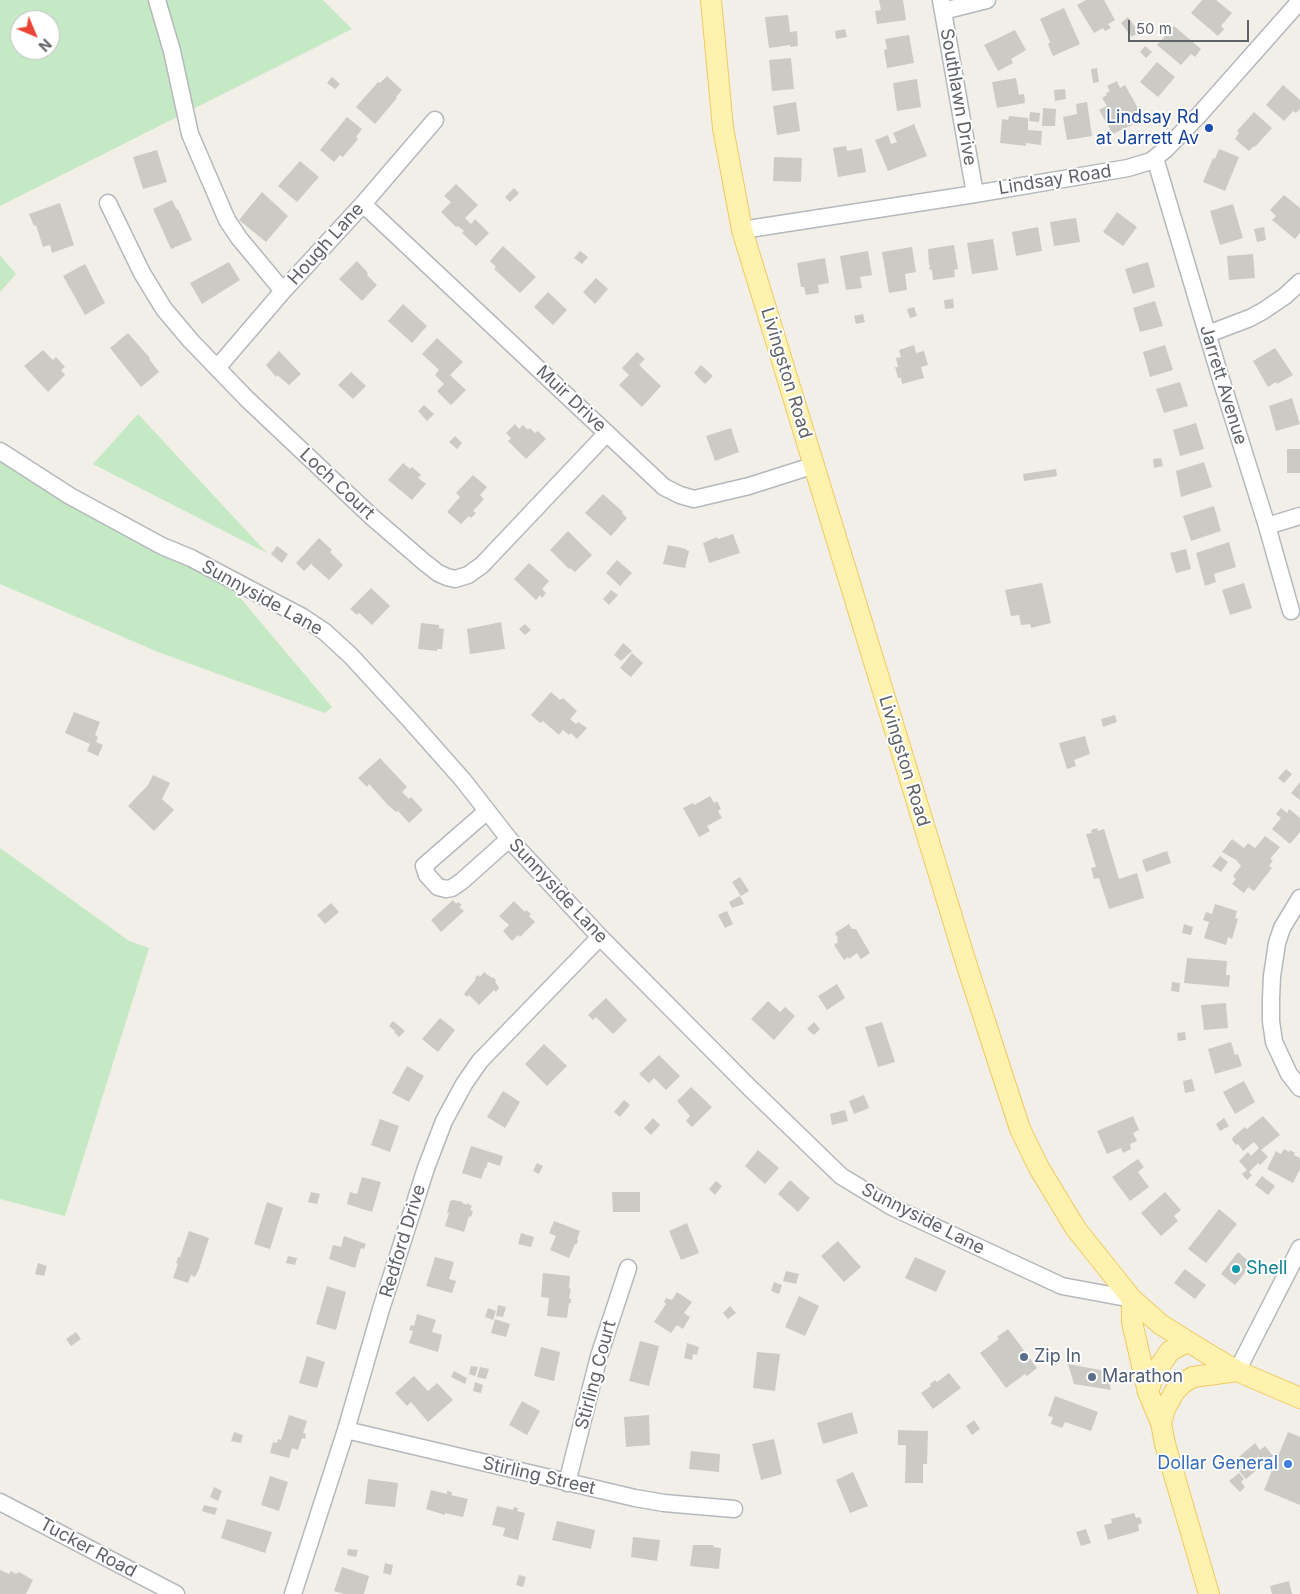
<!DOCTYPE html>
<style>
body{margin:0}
#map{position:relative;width:1300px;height:1594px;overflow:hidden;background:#f1efe8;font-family:Inter,sans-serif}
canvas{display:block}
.north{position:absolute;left:10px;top:10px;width:50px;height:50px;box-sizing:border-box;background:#fff;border:1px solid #bfc1c3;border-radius:50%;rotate:135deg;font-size:14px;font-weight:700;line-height:20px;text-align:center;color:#5f6368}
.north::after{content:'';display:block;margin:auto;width:18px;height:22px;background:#ea4335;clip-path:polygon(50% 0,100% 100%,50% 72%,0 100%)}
.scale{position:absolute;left:1128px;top:20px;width:121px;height:22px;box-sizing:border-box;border:2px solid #5f6368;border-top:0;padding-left:6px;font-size:15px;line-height:18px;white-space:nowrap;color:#5f6368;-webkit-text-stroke:4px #fff;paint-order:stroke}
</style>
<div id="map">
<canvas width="1300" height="1594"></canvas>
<div class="north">N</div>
<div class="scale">50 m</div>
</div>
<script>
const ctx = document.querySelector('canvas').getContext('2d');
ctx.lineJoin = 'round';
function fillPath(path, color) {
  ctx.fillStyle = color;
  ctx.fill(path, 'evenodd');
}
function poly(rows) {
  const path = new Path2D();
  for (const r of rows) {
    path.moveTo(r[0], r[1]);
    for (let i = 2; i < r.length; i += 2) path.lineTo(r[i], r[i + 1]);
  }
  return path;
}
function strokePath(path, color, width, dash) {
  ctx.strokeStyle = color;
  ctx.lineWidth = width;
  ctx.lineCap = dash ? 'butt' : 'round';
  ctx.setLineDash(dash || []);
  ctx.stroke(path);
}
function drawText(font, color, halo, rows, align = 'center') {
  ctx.font = font + ' Inter,sans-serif';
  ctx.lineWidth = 4;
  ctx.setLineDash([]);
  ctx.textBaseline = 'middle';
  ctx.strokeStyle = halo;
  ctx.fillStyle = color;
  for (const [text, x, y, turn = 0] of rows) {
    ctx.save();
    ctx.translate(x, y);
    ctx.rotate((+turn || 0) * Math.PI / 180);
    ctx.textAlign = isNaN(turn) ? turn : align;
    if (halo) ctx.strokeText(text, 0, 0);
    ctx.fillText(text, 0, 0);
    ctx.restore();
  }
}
fillPath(poly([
 [0,0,323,0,352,29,0,206],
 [20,20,50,20,50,50,20,50],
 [0,255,16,274,0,292],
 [138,414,267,553,93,464],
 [0,447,211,563,332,707,325,713,158,652,0,584],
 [0,848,129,941,149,948,65,1216,0,1199]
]), '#c5e8c5');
fillPath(poly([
 [879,0,903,0,906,20,877,24,875,11,881,10],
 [1086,0,1104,0,1115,20,1108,24,1111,28,1105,31,1103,28,1094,33,1077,5],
 [1202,0,1216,0,1232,13,1221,26,1224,29,1218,36,1191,13],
 [1064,8,1080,44,1053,56,1048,44,1050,42,1040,19],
 [788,15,790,32,797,31,798,46,790,47,790,45,769,48,765,17],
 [1128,17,1139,32,1132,37,1121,23],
 [1174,26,1201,49,1195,57,1191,54,1181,65,1157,45],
 [845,29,847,37,836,39,835,31],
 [1015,30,1026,50,1011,59,1013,63,998,71,984,45],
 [909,35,914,63,887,68,884,50,887,49,885,39],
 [1145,46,1152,52,1146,58,1140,52],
 [791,58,794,89,772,91,769,60],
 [1157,62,1175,77,1158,97,1140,82],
 [1097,68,1099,82,1093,83,1091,69],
 [387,76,402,90,396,97,397,98,375,124,356,107,378,82,380,83],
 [332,77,340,84,335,89,327,83],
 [1016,78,1019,95,1024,94,1025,103,997,108,992,82],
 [917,79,921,107,897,111,893,83],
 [1117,81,1120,88,1125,85,1144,119,1113,134,1099,110,1107,106,1102,98,1107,95,1106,93,1110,91,1107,86],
 [1283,85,1300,100,1300,109,1296,113,1293,111,1284,121,1266,105],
 [1065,89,1066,99,1055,101,1054,90],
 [796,102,800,131,777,135,773,106],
 [1087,102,1092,136,1067,140,1063,117,1077,114,1076,104],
 [1043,108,1056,109,1055,126,1042,126],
 [1030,112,1040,113,1039,122,1029,121],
 [1254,112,1272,128,1255,147,1254,146,1249,151,1235,139,1239,133,1237,131],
 [1009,116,1028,118,1028,130,1042,131,1041,145,1026,143,1026,146,1000,143,1002,119,1008,120],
 [347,117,362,129,356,137,358,139,343,157,340,155,334,162,320,150],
 [914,124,927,156,888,171,875,140,888,135,891,144,897,142,893,133],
 [846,146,847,151,862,148,866,172,838,177,833,148],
 [1219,149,1239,157,1225,191,1203,182,1213,158,1215,159],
 [157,150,167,182,143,189,133,157],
 [774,157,802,158,801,182,773,181],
 [300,161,319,177,297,202,278,186],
 [456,184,478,205,465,218,471,224,475,219,489,233,476,246,462,233,464,231,458,226,456,227,441,212,451,202,444,196],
 [514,188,519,193,510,202,505,197],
 [262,192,288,216,266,242,239,220],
 [1284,195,1300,208,1300,233,1295,239,1272,220,1276,216,1270,210],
 [172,200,177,210,178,209,192,240,171,249,153,209],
 [60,203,74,245,52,253,50,245,43,247,36,225,34,226,29,214],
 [1233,204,1243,238,1220,245,1210,211],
 [1117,212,1137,227,1123,246,1103,232],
 [1076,218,1080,242,1054,246,1050,222],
 [1038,227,1042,251,1016,256,1012,232],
 [1264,227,1266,240,1257,242,1254,229],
 [993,239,998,270,972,274,967,243],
 [954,245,958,269,954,270,955,277,933,280,932,270,930,270,929,267,931,265,929,265,928,249],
 [503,246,536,277,520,293,494,269,496,267,490,261],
 [912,247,916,272,905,274,907,290,889,293,882,252],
 [580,251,588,257,582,264,574,258],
 [868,251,872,275,860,277,862,288,846,290,840,256],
 [1253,254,1255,278,1229,280,1227,256],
 [825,258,829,283,818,285,819,293,806,295,804,287,801,287,797,263],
 [357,261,368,273,367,275,377,285,362,301,339,279],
 [229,262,240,280,202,304,190,283],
 [1148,262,1155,287,1133,294,1125,269],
 [85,264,105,303,85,315,63,276],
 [596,278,608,289,595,304,583,292],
 [548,292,567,310,553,325,534,307],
 [953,299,954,308,945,309,944,300],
 [1155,301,1163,326,1140,332,1133,308],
 [403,304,427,326,412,343,388,321],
 [914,307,917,316,910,318,907,309],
 [863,314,865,322,856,324,854,316],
 [128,333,150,358,149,359,159,372,141,387,110,348],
 [437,338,463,362,450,375,466,390,451,405,437,391,444,384,435,375,439,370,422,354],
 [914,345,916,353,924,351,928,365,921,367,924,378,902,384,901,378,898,378,895,367,898,367,896,358,901,357,899,350],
 [1165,345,1173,370,1150,377,1143,352],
 [1275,348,1293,375,1277,384,1276,382,1268,387,1253,361],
 [43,350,53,360,56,357,65,367,61,370,65,375,48,392,24,366],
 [279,351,301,374,289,385,277,375,276,377,266,365],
 [637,352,645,359,639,365,661,386,642,407,619,385,629,375,622,368],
 [701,365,713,376,705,384,694,373],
 [351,372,366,386,353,399,338,385],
 [1180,382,1188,406,1164,413,1156,389],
 [1292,398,1300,424,1276,431,1269,406],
 [424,405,434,414,427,421,418,411],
 [1196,423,1204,449,1180,456,1173,430],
 [515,424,519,429,523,425,528,430,530,428,535,433,538,431,546,439,526,459,508,441,511,438,506,433],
 [731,428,739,452,715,461,706,436],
 [455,436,462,443,457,449,449,442],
 [1287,449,1300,449,1300,473,1287,473],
 [1161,458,1163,466,1154,468,1153,459],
 [1204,462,1212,487,1181,497,1176,471],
 [403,463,410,469,412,467,421,475,418,478,426,484,412,500,388,480],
 [1056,469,1057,476,1024,481,1023,474],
 [473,475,487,487,480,495,484,499,473,511,476,513,471,518,469,516,461,524,447,512,460,497,456,493],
 [603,494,623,512,622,513,627,518,611,536,585,513],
 [1214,506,1221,531,1191,541,1183,516],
 [568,531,592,555,575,572,570,568,569,569,550,550],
 [733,534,740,553,709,563,703,543,717,537,718,539],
 [319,538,332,550,330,552,343,565,329,580,311,564,304,571,296,563],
 [1229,542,1236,567,1214,574,1216,582,1205,586,1196,553],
 [668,545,686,549,686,550,689,551,685,568,663,564],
 [277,546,288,554,282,563,271,554],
 [1186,549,1191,569,1176,573,1170,553],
 [617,560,632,573,620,586,606,573],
 [529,563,549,581,542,589,546,593,542,598,540,595,536,600,514,579],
 [1042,583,1051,623,1031,628,1030,624,1021,625,1019,615,1011,616,1005,590],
 [1244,583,1252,608,1230,615,1222,590],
 [371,588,390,606,372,625,359,613,357,615,350,609],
 [611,590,618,595,609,605,603,599],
 [501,622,505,649,470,654,467,629],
 [421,623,439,625,439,628,444,629,442,649,437,649,437,651,418,649],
 [525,624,531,630,525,635,519,629],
 [623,643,632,651,621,661,614,655],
 [632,653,643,663,631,677,620,668],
 [551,692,560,700,563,698,577,711,570,719,576,724,578,722,587,728,577,739,571,733,569,735,563,730,559,735,543,721,540,723,531,715],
 [74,712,100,722,95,735,98,737,96,742,103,745,98,756,87,751,90,744,65,733],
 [1115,715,1117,722,1103,727,1101,719],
 [1085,736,1090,754,1074,760,1076,766,1067,769,1059,743],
 [380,758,407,787,402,792,409,799,411,797,423,810,409,823,398,811,396,812,388,805,369,784,367,787,358,778],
 [1286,769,1292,774,1284,783,1278,778],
 [153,775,170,783,162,799,174,810,154,831,128,806,148,785],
 [1300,782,1300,800,1291,793],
 [710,796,714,803,717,801,721,809,718,811,722,818,707,826,710,831,699,837,683,808,693,803,694,805],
 [1281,808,1287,813,1289,809,1300,818,1300,832,1290,844,1272,829,1281,818,1276,814],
 [1097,828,1098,831,1104,829,1119,879,1137,873,1144,898,1109,909,1099,878,1094,879,1091,868,1096,867,1086,834,1092,833,1091,830],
 [1265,836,1280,847,1270,859,1273,860,1269,866,1272,868,1254,891,1248,887,1244,893,1232,884,1236,879,1233,876,1241,866,1236,860,1222,852,1232,839,1244,848,1248,843,1255,848],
 [1167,851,1171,863,1146,872,1142,860],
 [1220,856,1228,862,1221,872,1212,866],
 [740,877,749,891,741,896,732,882],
 [740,896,744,904,732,908,729,902],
 [453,900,456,904,458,902,462,905,459,907,464,911,441,932,431,920],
 [514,901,525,912,526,910,531,914,529,916,535,922,520,937,518,935,512,941,503,931,509,925,499,916],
 [331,903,339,912,325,924,317,915],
 [1215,904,1237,911,1235,918,1238,919,1232,939,1228,937,1226,945,1204,938,1209,922,1203,920,1206,912,1212,914],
 [727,911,733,924,725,928,718,915],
 [849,924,852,929,856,929,870,953,861,959,857,953,849,959,848,957,844,960,834,945,838,942,837,939,838,938,835,933],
 [1184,924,1193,927,1191,935,1182,933],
 [1187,958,1227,961,1226,975,1230,975,1229,987,1184,983],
 [484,972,492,978,493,977,496,980,495,981,499,988,496,992,494,990,479,1005,469,995,467,997,464,994,476,979,475,978,478,975,480,977],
 [1172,982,1180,983,1179,992,1171,991],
 [837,984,845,998,827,1010,818,996],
 [606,998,627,1020,613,1034,596,1017,593,1020,588,1015],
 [768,1001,780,1012,785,1007,795,1016,774,1040,751,1019],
 [1226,1003,1228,1028,1204,1030,1201,1005],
 [440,1018,455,1030,438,1052,422,1039],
 [393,1021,405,1031,399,1037,394,1032,395,1031,389,1026],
 [814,1022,820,1029,814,1035,807,1029],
 [882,1022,895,1062,878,1067,865,1027],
 [1185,1032,1186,1040,1178,1041,1177,1033],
 [1231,1042,1235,1055,1238,1054,1242,1066,1215,1074,1208,1049],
 [544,1044,567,1066,547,1086,525,1064],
 [659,1055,680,1076,666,1090,654,1078,649,1083,639,1074],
 [407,1066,424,1076,409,1102,392,1093],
 [1192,1079,1195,1091,1185,1093,1183,1081],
 [1244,1081,1255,1102,1235,1114,1223,1092],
 [691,1087,712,1107,692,1127,686,1121,690,1116,677,1101],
 [503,1091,520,1102,505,1128,487,1117],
 [864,1095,869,1108,854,1114,849,1101],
 [624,1100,630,1105,620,1117,614,1112],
 [845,1110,848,1121,832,1125,830,1114],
 [1133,1116,1139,1130,1133,1133,1137,1141,1130,1144,1131,1149,1123,1153,1121,1148,1107,1154,1097,1131],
 [1263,1116,1280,1135,1261,1150,1268,1157,1260,1165,1258,1163,1249,1172,1252,1175,1247,1180,1242,1174,1247,1170,1239,1161,1248,1152,1251,1156,1259,1148,1254,1142,1243,1151,1238,1144,1236,1145,1232,1140,1233,1137,1245,1127,1247,1129],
 [653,1118,660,1125,651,1135,644,1128],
 [1224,1118,1229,1126,1220,1131,1216,1124],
 [380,1119,399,1126,390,1152,371,1145],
 [471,1146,503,1156,500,1166,488,1162,486,1168,485,1168,481,1179,462,1173],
 [1284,1149,1289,1152,1290,1150,1295,1153,1294,1155,1300,1158,1300,1169,1293,1183,1267,1169,1276,1151,1281,1154],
 [758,1150,779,1168,765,1184,745,1166],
 [1138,1159,1144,1167,1138,1172,1149,1187,1130,1201,1112,1177],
 [537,1163,543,1166,539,1174,533,1171],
 [1262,1176,1275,1186,1268,1195,1255,1185],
 [362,1177,381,1182,372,1212,347,1204,350,1192,357,1194],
 [790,1180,810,1198,798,1212,778,1194],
 [716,1181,722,1186,715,1195,709,1189],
 [311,1192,320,1194,317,1204,308,1202],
 [612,1192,640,1192,640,1212,613,1212],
 [1165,1192,1181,1210,1174,1216,1178,1221,1161,1236,1141,1213],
 [453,1200,463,1202,462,1203,467,1205,467,1203,472,1206,470,1210,473,1211,471,1217,469,1216,464,1232,445,1226,449,1213,447,1213,449,1206,450,1201],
 [267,1202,283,1208,270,1249,254,1244],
 [1219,1209,1237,1224,1206,1263,1188,1249],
 [554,1221,580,1231,577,1239,578,1240,577,1244,575,1244,569,1258,550,1250,556,1236,549,1233],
 [687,1223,699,1253,681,1260,669,1231],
 [189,1231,209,1238,199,1269,195,1277,191,1275,188,1283,173,1278,178,1264,176,1263,178,1257,180,1257],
 [521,1233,534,1237,531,1247,518,1244],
 [344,1236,366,1244,364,1249,361,1248,355,1268,329,1259,333,1245,341,1247],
 [838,1241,861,1267,844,1282,821,1256],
 [1238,1252,1252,1264,1235,1285,1221,1274],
 [288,1256,297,1258,295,1265,286,1263],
 [435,1257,454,1262,449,1279,456,1281,452,1293,426,1286],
 [915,1257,946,1271,936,1292,905,1278],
 [38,1263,47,1266,44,1276,35,1274],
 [1185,1269,1206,1285,1195,1299,1174,1283],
 [786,1271,799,1274,796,1284,783,1281],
 [543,1273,570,1276,569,1288,571,1289,569,1298,571,1299,571,1303,569,1303,567,1318,547,1316,549,1298,541,1297],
 [774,1282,782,1285,779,1294,771,1291],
 [327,1286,346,1292,336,1330,316,1324],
 [677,1292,692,1302,684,1313,690,1317,683,1329,677,1325,671,1333,654,1322,666,1304,664,1302,666,1298,672,1300],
 [799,1296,819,1306,805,1336,785,1327],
 [498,1305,506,1307,503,1317,496,1316],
 [730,1306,736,1313,728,1319,723,1313],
 [488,1308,496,1311,493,1320,485,1317],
 [417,1314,436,1320,432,1332,442,1335,438,1352,409,1343,413,1331,409,1330,411,1325,414,1326],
 [495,1319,510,1324,506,1337,491,1333],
 [1008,1329,1037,1368,1027,1376,1025,1374,1006,1388,980,1353,999,1339,997,1337],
 [76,1332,81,1339,71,1346,66,1339],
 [640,1341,659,1346,649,1386,629,1381],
 [687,1343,699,1347,697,1355,693,1354,692,1360,684,1358],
 [541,1347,560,1352,554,1381,534,1376],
 [757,1352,780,1354,775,1391,753,1388],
 [307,1356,325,1362,317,1388,299,1383],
 [1068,1364,1106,1371,1111,1390,1074,1384],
 [471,1366,478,1367,475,1376,469,1374],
 [480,1367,489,1369,486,1379,477,1377],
 [454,1371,467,1378,465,1384,451,1377],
 [949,1373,961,1388,933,1409,921,1393,931,1386,930,1384,935,1380,937,1382],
 [414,1376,428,1391,437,1383,453,1400,428,1422,411,1402,407,1406,395,1393],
 [475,1382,483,1385,481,1393,473,1391],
 [1055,1396,1098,1412,1091,1431,1065,1422,1062,1428,1051,1424,1053,1417,1048,1416],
 [522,1401,540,1411,527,1435,509,1425],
 [852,1412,858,1433,823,1444,817,1423],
 [289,1415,307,1421,303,1433,306,1434,305,1439,302,1438,298,1450,292,1448,289,1458,270,1453,273,1442,277,1443,278,1439,281,1440],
 [649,1415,650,1445,626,1447,624,1417],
 [974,1420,980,1429,972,1435,966,1426],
 [898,1430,928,1431,927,1464,923,1464,923,1483,905,1483,906,1445,898,1445],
 [234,1432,243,1435,241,1443,231,1441],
 [1288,1432,1300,1437,1300,1505,1264,1490],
 [774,1439,782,1474,761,1480,752,1444],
 [1255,1443,1260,1450,1265,1446,1273,1456,1246,1479,1232,1463],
 [691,1451,720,1454,719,1472,689,1469],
 [853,1472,868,1506,850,1513,836,1480],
 [1239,1473,1244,1479,1241,1482,1245,1487,1240,1492,1229,1481],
 [270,1476,288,1482,279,1511,261,1505],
 [368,1479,398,1483,395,1507,365,1504],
 [214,1487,222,1491,218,1501,210,1497],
 [431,1490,447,1494,447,1491,452,1492,451,1495,468,1499,463,1517,445,1513,445,1515,426,1509],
 [204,1505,217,1508,215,1515,202,1511],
 [497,1506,513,1510,514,1507,518,1508,517,1511,525,1513,518,1540,503,1536,505,1528,492,1525],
 [1134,1513,1136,1518,1140,1517,1142,1523,1138,1525,1139,1531,1108,1540,1104,1525,1112,1523,1111,1519],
 [227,1519,272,1532,265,1553,221,1538],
 [557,1521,595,1530,591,1549,552,1540],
 [1086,1529,1091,1543,1081,1546,1076,1532],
 [633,1537,660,1540,657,1561,631,1557],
 [693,1545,714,1545,713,1547,721,1548,719,1569,690,1566],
 [348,1549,358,1550,356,1557,347,1555],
 [385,1563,393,1565,391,1575,383,1573],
 [342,1567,369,1576,364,1594,344,1594,334,1591],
 [0,1570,9,1574,11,1571,16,1574,19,1572,33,1580,26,1594,0,1594],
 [519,1575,526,1577,523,1587,516,1585],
 [1289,1581,1292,1594,1272,1594,1270,1586]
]), '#cccac5');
const minor = poly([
 [157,0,172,51,190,134,227,220,239,238,283,291],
 [941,0,975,194],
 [943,11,987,0],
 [1155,158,1219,373,1267,526,1291,611],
 [108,203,142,273,156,296,164,309,191,341,247,399,372,517,424,562,438,573,447,577,455,579,468,575,482,565,607,433],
 [363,204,664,487,680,495,694,499,749,486,815,465],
 [742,230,975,194,1128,168,1151,161,1166,149,1199,115,1300,1],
 [1208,334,1250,318,1263,311,1285,296,1300,282],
 [217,368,283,291,363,204,435,120],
 [0,451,70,496,162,546,191,558,276,603,301,616,325,632,351,656,409,719,463,780,509,839,600,937,750,1088,841,1176,892,1207,1062,1286,1132,1299],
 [1267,526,1300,516],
 [487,811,424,866,427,875,438,887,446,889,452,888,462,881,509,839],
 [1300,898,1282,928,1277,943,1272,976,1271,999,1271,1021,1274,1042,1289,1074,1300,1088],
 [1237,1371,1300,1248],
 [346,1430,635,1498,664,1503,734,1509],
 [567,1483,599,1356,628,1268],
 [0,1502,176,1594],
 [293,1594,346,1430,381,1309,426,1168,444,1121,464,1084,480,1061,600,937]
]);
const major = poly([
 [711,0,723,128,742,230,967,966,1020,1129,1039,1168,1076,1229,1132,1299,1160,1324,1208,1354,1237,1371,1300,1398],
 [1132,1299,1132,1322,1148,1392],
 [1187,1342,1170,1351,1154,1374,1148,1392,1161,1423,1165,1444,1209,1594],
 [1161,1423,1165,1409,1175,1391,1183,1383,1193,1377,1237,1371]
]);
strokePath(minor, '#b5b8bc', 19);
strokePath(major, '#f2c960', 22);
strokePath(minor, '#fff', 16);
strokePath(major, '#fff2af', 20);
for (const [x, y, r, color] of [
 [1209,128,5,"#1a4fb4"],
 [1236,1269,5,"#0f9aa8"],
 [1024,1357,5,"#5c6f8a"],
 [1092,1377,5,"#5c6f8a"],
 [1288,1464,5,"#3f7fe0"]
]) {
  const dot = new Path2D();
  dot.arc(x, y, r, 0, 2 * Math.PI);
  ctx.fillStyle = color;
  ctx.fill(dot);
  strokePath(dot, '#fff', 2);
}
drawText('18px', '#5f6368', '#fff', [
 ["Southlawn Drive",958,97,80],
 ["Lindsay Road",1055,180,-9],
 ["Hough Lane",326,244,-48],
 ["Livingston Road",786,373,73],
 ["Jarrett Avenue",1223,385,73],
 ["Muir Drive",571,399,43],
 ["Loch Court",337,484,43],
 ["Sunnyside Lane",262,598,29],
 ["Livingston Road",904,761,73],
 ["Sunnyside Lane",558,891,47],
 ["Sunnyside Lane",923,1219,27],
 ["Redford Drive",403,1241,-73],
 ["Stirling Court",596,1375,-75],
 ["Stirling Street",539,1476,13],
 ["Tucker Road",88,1548,28]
]);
drawText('18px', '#164399', '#fff', [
 ["Lindsay Rd",1199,118],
 ["at Jarrett Av",1199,139]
], 'right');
drawText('18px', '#0d838f', '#fff', [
 ["Shell",1246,1269]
], 'left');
drawText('18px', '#4e5e75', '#fff', [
 ["Zip In",1034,1357],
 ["Marathon",1102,1377]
], 'left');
drawText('18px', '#366cbe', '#fff', [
 ["Dollar General",1278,1464]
], 'right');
</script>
